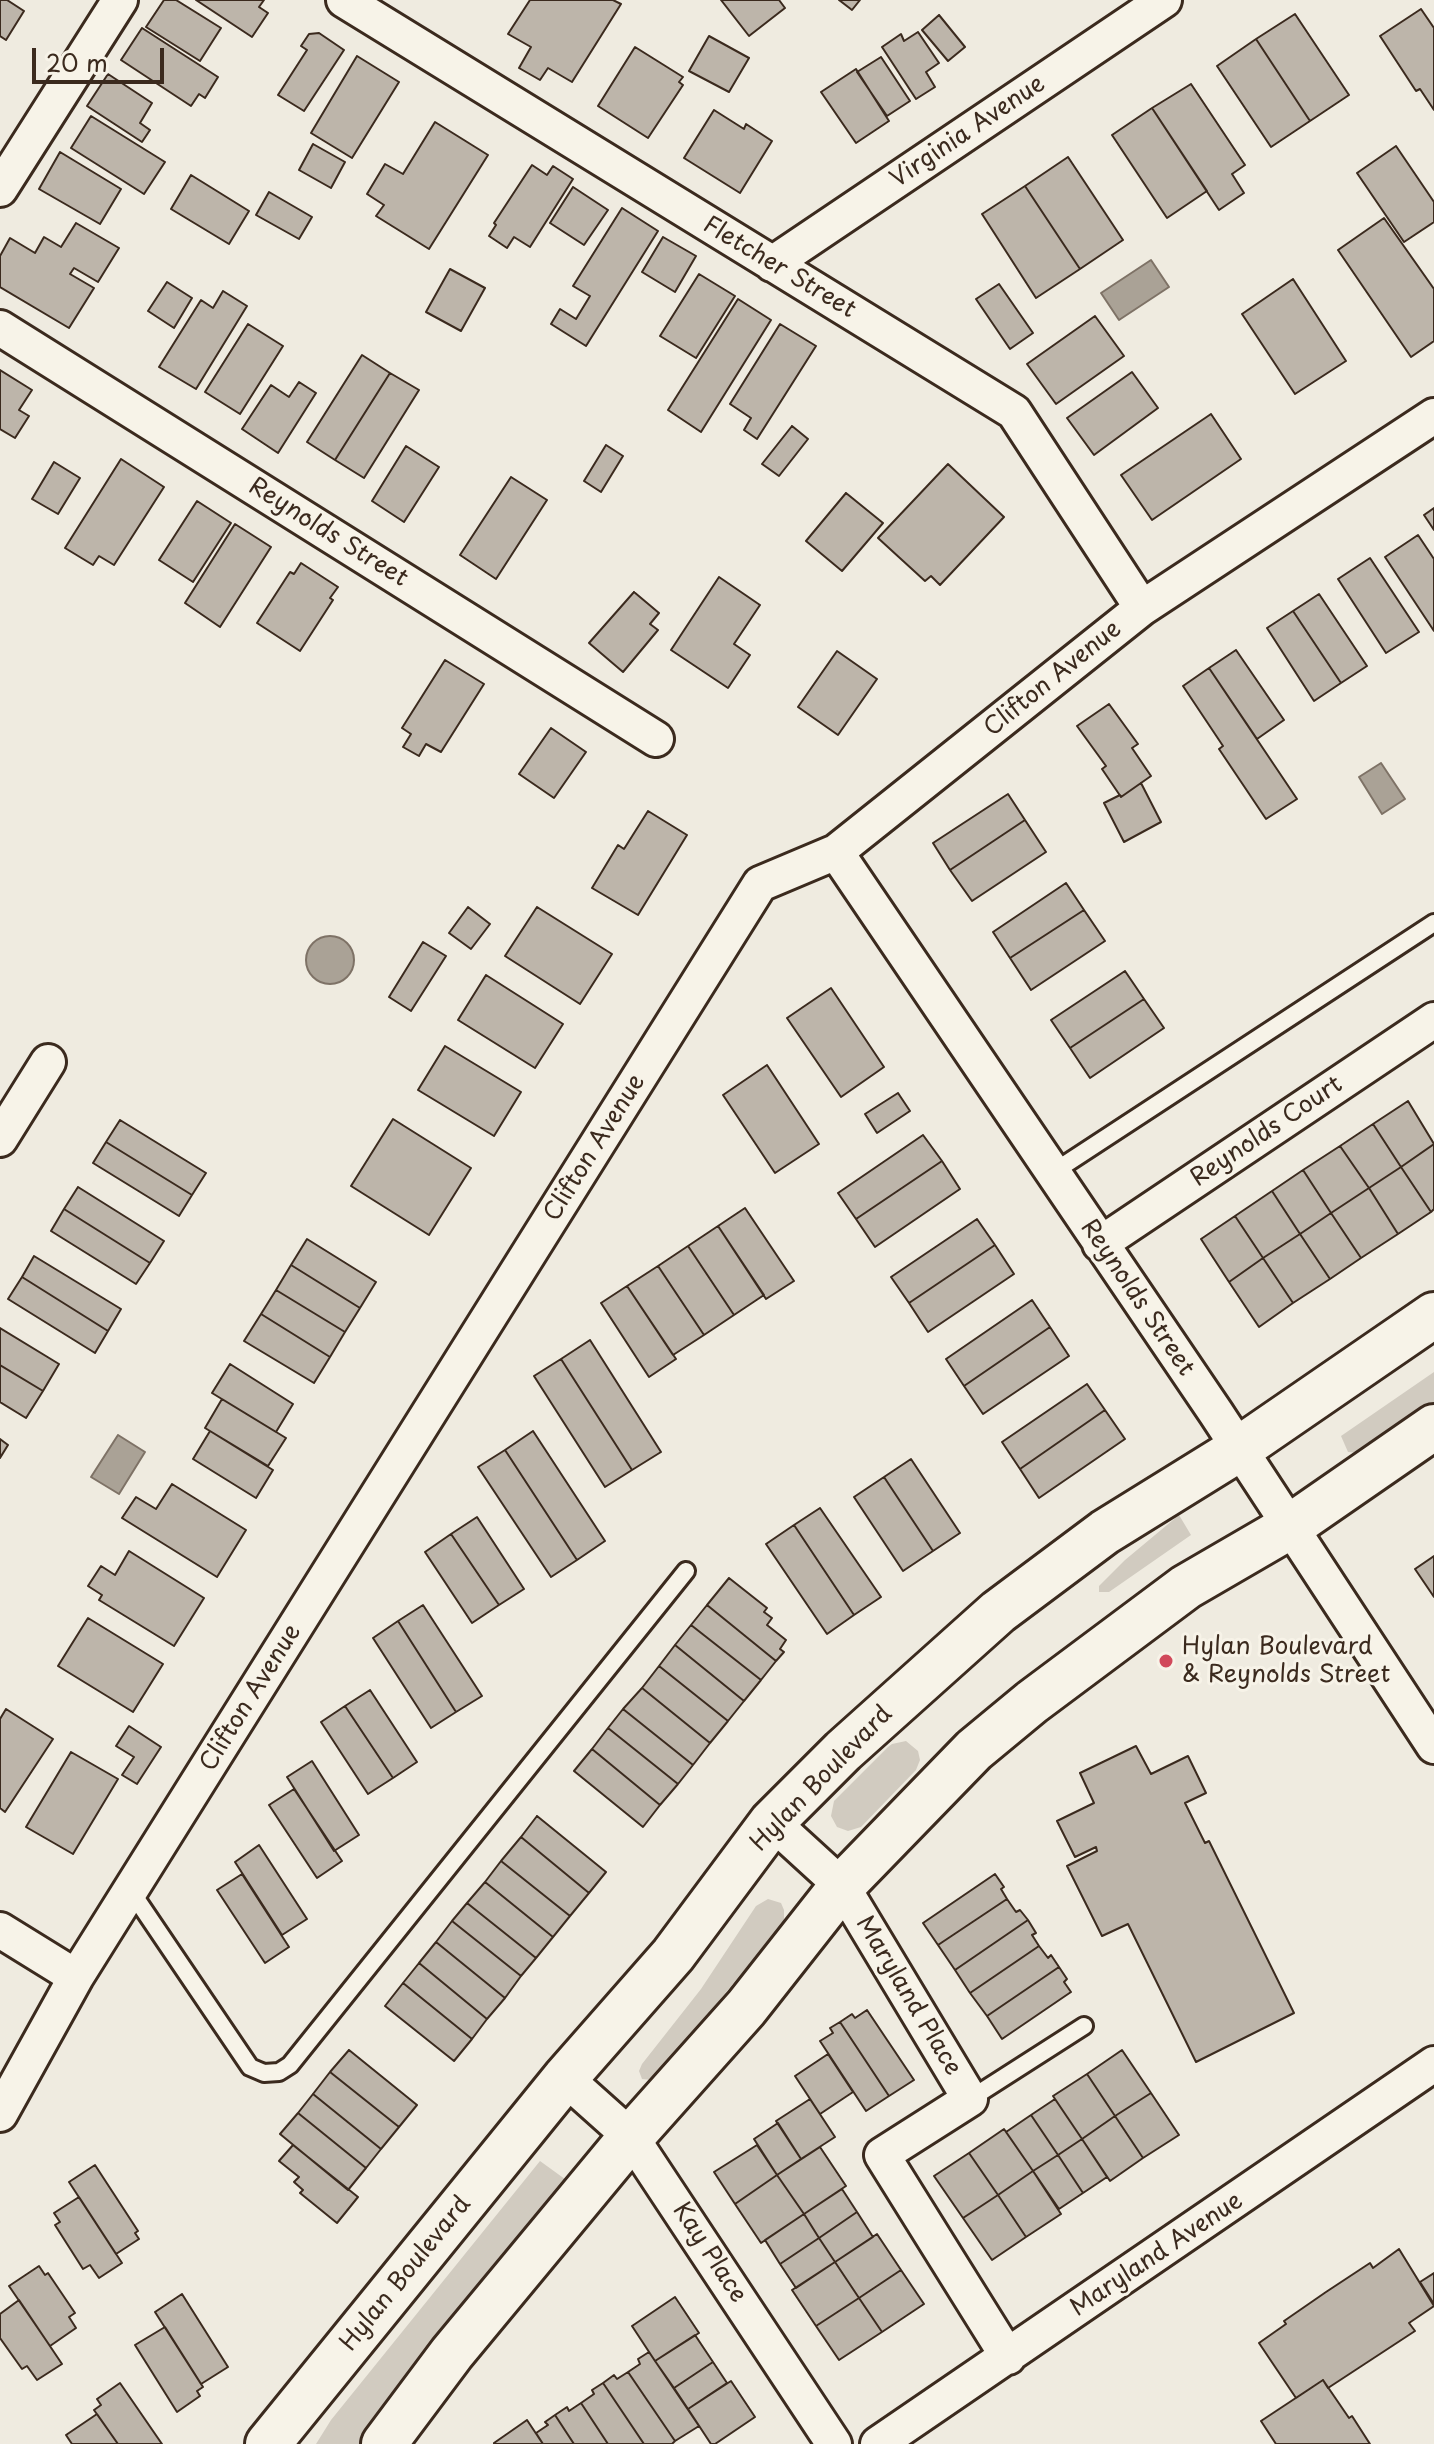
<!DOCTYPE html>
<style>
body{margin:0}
#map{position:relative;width:1434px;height:2444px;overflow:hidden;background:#efebe0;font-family:"Playpen Sans",sans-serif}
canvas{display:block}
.scale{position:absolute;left:32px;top:48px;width:132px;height:36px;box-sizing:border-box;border:4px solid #3b2a1e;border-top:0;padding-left:10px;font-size:24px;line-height:28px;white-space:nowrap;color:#3b2a1e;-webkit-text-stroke:6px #f7f3e8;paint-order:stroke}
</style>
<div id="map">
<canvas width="1434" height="2444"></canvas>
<div class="scale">20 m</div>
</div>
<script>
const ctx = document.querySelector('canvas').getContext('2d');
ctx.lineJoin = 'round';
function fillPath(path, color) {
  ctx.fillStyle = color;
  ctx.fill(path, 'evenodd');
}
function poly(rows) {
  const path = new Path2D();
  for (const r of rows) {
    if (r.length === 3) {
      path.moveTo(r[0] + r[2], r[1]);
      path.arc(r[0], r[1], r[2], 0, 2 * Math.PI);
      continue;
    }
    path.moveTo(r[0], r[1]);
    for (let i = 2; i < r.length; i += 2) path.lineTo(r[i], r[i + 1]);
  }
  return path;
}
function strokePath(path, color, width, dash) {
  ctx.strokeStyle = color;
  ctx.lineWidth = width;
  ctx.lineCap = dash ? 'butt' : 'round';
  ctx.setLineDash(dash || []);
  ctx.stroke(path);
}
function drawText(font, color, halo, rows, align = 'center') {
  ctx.font = font + ' "Playpen Sans",sans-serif';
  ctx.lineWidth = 6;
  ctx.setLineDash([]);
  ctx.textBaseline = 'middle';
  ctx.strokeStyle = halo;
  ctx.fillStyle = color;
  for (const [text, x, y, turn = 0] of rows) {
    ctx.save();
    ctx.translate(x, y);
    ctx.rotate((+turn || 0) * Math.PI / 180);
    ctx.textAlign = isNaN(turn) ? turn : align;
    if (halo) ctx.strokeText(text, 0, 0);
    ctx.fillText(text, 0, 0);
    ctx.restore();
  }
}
fillPath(poly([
 [1434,1372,1434,1402,1358,1453,1348,1452,1341,1436],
 [1179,1515,1191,1535,1109,1592,1099,1592,1099,1586,1125,1560],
 [906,1741,918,1751,920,1760,916,1770,861,1827,848,1831,837,1827,831,1816,834,1801,888,1747,892,1744],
 [768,1899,781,1903,784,1910,784,1921,657,2077,652,2080,642,2079,639,2071,642,2064,701,1989,756,1906],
 [540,2161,569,2182,565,2190,359,2444,316,2444,331,2420]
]), '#d1cbc0');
const water = poly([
 [1151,260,1169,287,1119,320,1101,293,1151,260],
 [1381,763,1405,799,1382,814,1359,777,1381,763],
 [330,960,24],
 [118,1435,145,1452,119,1494,91,1477,118,1435]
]);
fillPath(water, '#aaa296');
strokePath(water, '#7e7266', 2);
const building = poly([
 [0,0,7,0,24,11,6,40,0,36,0,0],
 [164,0,176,0,221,28,200,61,146,27,164,0],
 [196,0,264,0,259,7,268,13,252,37,196,0],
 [530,0,613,0,621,4,572,82,548,68,540,80,519,68,531,47,508,34,530,0],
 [721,0,779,0,785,8,749,36,721,0],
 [839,0,860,0,852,10,839,0],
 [1421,9,1434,28,1434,110,1420,89,1416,91,1380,36,1421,9],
 [1295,14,1349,95,1310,121,1256,39,1295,14],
 [939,15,965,47,948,61,922,30,939,15],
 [142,28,218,77,205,98,199,94,191,106,121,60,142,28],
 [918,32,939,63,926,72,935,87,916,99,882,47,901,34,904,41,918,32],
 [319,33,344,50,304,111,278,95,307,50,301,46,309,34,319,33],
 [709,36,749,58,729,92,689,71,709,36],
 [1256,39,1310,121,1271,147,1217,66,1256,39],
 [635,47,683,77,679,82,683,85,648,138,598,106,635,47],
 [357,56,399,82,352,158,311,133,357,56],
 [881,57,910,101,887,116,857,72,881,57],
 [856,69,889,121,856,143,821,92,856,69],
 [108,74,152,103,140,123,150,130,142,142,87,106,108,74],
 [1191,84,1245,165,1232,174,1244,193,1219,210,1152,108,1191,84],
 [1152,108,1207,191,1167,218,1112,135,1152,108],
 [714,110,744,129,746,124,772,141,740,193,684,158,714,110],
 [91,116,165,162,144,194,71,148,91,116],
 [435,122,488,155,429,249,376,216,384,205,367,194,385,164,403,174,435,122],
 [313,144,345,162,331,188,299,170,313,144],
 [1396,146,1434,202,1434,222,1404,242,1357,173,1396,146],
 [60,152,121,189,100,224,39,189,60,152],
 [1068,157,1123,240,1080,269,1025,186,1068,157],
 [532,165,547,175,553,166,573,179,530,247,514,237,507,248,489,236,496,225,494,223,532,165],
 [191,175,249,211,229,244,171,209,191,175],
 [1025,186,1080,269,1036,298,982,214,1025,186],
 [573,187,608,210,584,245,550,223,573,187],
 [269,192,312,217,299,239,256,215,269,192],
 [622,208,658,231,586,346,551,324,560,309,576,319,590,296,573,286,622,208],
 [1384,218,1434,289,1434,341,1411,357,1338,250,1384,218],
 [76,223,119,248,98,282,74,268,70,274,94,288,69,328,0,287,0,256,10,238,35,253,44,237,61,247,76,223],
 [663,237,696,256,675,292,642,272,663,237],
 [450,269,485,288,461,331,426,312,450,269],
 [699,274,735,296,696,358,660,336,699,274],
 [1293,279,1346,361,1295,394,1242,314,1293,279],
 [167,282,192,298,174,328,148,311,167,282],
 [999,284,1033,333,1010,349,976,299,999,284],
 [223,291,247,306,196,389,159,367,201,300,213,308,223,291],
 [738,299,771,320,701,432,668,410,738,299],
 [1095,316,1124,356,1056,404,1027,364,1095,316],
 [248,324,283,346,240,414,205,392,248,324],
 [780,324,816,346,757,439,744,430,751,418,730,404,780,324],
 [362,355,390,373,335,460,307,442,362,355],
 [0,370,32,390,19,410,29,416,15,438,0,429,0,370],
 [1132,372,1158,408,1094,455,1067,418,1132,372],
 [390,373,419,390,364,478,335,460,390,373],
 [299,382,316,393,278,453,242,429,271,385,289,397,299,382],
 [1211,414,1241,459,1152,520,1121,475,1211,414],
 [792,426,808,439,779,476,762,464,792,426],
 [606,445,623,456,601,492,584,481,606,445],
 [406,446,439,467,404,522,372,501,406,446],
 [121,459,164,487,114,565,99,556,93,565,65,548,121,459],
 [54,462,80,478,58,514,32,499,54,462],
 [948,464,1004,517,940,585,931,576,925,581,878,538,948,464],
 [511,477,547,500,496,579,460,555,511,477],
 [846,493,883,523,842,571,806,541,846,493],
 [197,501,231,523,193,582,159,560,197,501],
 [1434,508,1434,530,1424,515,1434,508],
 [235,524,271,547,220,627,185,603,235,524],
 [1418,535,1434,559,1434,631,1385,557,1418,535],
 [1370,558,1419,632,1386,653,1338,579,1370,558],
 [301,563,338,587,330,598,333,600,300,651,257,623,290,572,294,574,301,563],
 [719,577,760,605,734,644,750,655,728,688,671,650,719,577],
 [634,592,659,613,650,624,658,630,623,672,589,643,634,592],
 [1319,594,1367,666,1341,683,1293,611,1319,594],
 [1293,611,1341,683,1314,701,1267,628,1293,611],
 [1236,650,1284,720,1257,739,1209,668,1236,650],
 [837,651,877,679,838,735,798,707,837,651],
 [445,660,484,684,441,752,426,744,419,756,403,747,411,734,402,728,445,660],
 [1209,668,1297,799,1266,819,1219,749,1223,746,1183,686,1209,668],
 [1109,704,1138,744,1132,748,1151,776,1121,797,1102,769,1106,766,1077,726,1109,704],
 [551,728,586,752,554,798,519,774,551,728],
 [1141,783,1161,822,1124,842,1104,803,1120,795,1121,797,1141,783],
 [1008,794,1025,820,950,870,933,843,1008,794],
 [648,811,687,835,638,915,592,888,618,845,624,849,648,811],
 [1025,820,1046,852,972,901,950,870,1025,820],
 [1066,883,1084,910,1010,958,993,932,1066,883],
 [468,907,490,924,471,949,449,933,468,907],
 [537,907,612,954,580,1004,505,956,537,907],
 [1084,910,1105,941,1031,990,1010,958,1084,910],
 [423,942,446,956,411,1011,389,997,423,942],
 [1125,971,1144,999,1070,1048,1051,1020,1125,971],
 [486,975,563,1024,535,1068,458,1020,486,975],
 [831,988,884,1067,841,1097,787,1018,831,988],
 [1144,999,1164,1028,1090,1078,1070,1048,1144,999],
 [445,1046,521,1092,494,1136,418,1090,445,1046],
 [767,1065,819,1144,775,1173,723,1095,767,1065],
 [898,1093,910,1111,877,1133,865,1114,898,1093],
 [1408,1101,1434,1144,1401,1167,1373,1124,1408,1101],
 [393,1119,471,1168,429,1235,351,1186,393,1119],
 [120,1120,206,1173,192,1195,106,1142,120,1120],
 [1373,1124,1401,1167,1369,1188,1340,1146,1373,1124],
 [923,1135,942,1161,856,1219,838,1193,923,1135],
 [106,1142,192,1195,179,1216,93,1163,106,1142],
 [1434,1144,1434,1209,1431,1212,1401,1167,1434,1144],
 [1340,1146,1369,1188,1331,1213,1303,1170,1340,1146],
 [942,1161,960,1189,875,1247,856,1219,942,1161],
 [1401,1167,1431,1212,1398,1234,1369,1188,1401,1167],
 [1303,1170,1331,1213,1300,1234,1272,1191,1303,1170],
 [78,1187,164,1241,150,1263,64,1209,78,1187],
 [1369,1188,1398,1234,1361,1258,1331,1213,1369,1188],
 [1272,1191,1300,1234,1263,1258,1235,1216,1272,1191],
 [745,1208,794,1281,766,1299,718,1226,745,1208],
 [64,1209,150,1263,136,1284,51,1231,64,1209],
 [1331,1213,1361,1258,1330,1279,1300,1234,1331,1213],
 [1235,1216,1263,1258,1229,1282,1201,1239,1235,1216],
 [977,1219,995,1245,909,1303,891,1277,977,1219],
 [718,1226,764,1295,734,1315,688,1246,718,1226],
 [1300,1234,1330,1279,1293,1303,1263,1258,1300,1234],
 [307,1239,376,1282,360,1308,291,1265,307,1239],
 [995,1245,1014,1274,928,1332,909,1303,995,1245],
 [688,1246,734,1315,704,1335,658,1266,688,1246],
 [34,1256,121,1309,108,1331,22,1277,34,1256],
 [1263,1258,1293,1303,1259,1327,1229,1282,1263,1258],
 [291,1265,360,1308,345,1332,276,1290,291,1265],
 [658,1266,704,1335,673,1355,627,1286,658,1266],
 [22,1277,108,1331,95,1353,8,1299,22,1277],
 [627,1286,676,1359,649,1377,601,1303,627,1286],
 [276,1290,345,1332,330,1357,261,1314,276,1290],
 [1032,1300,1050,1327,964,1386,946,1359,1032,1300],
 [261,1314,330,1357,314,1383,244,1341,261,1314],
 [1050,1327,1069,1356,983,1414,964,1386,1050,1327],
 [0,1328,59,1364,43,1391,0,1365,0,1328],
 [590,1340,661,1452,632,1470,561,1359,590,1340],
 [561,1359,632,1470,605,1487,534,1376,561,1359],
 [230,1364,293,1404,276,1432,212,1393,230,1364],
 [0,1365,43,1391,26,1418,0,1402,0,1365],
 [1087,1384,1105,1410,1020,1469,1002,1442,1087,1384],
 [222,1399,286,1438,268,1466,205,1428,222,1399],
 [1105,1410,1125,1439,1039,1498,1020,1469,1105,1410],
 [210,1431,273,1470,256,1498,193,1459,210,1431],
 [533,1431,605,1541,577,1560,505,1450,533,1431],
 [0,1439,8,1445,0,1458,0,1439],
 [505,1450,577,1560,551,1577,478,1467,505,1450],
 [911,1459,960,1533,933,1551,884,1477,911,1459],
 [884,1477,933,1551,903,1571,854,1497,884,1477],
 [172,1484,246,1530,217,1577,122,1518,136,1497,156,1509,172,1484],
 [820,1508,881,1597,854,1615,794,1525,820,1508],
 [477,1517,524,1589,499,1605,451,1534,477,1517],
 [794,1525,854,1615,827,1634,766,1544,794,1525],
 [451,1534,499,1605,472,1623,425,1552,451,1534],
 [129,1551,204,1598,174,1646,99,1600,102,1595,88,1586,101,1566,115,1575,129,1551],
 [1434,1556,1434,1597,1415,1569,1434,1556],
 [729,1578,767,1608,764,1612,772,1618,767,1625,786,1640,780,1649,784,1652,776,1661,707,1605,729,1578],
 [423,1605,482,1696,456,1712,398,1621,423,1605],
 [707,1605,776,1661,761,1680,691,1625,707,1605],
 [88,1618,163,1664,133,1712,58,1666,88,1618],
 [398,1621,456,1712,431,1728,373,1638,398,1621],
 [691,1625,761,1680,744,1701,675,1645,691,1625],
 [675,1645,744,1701,728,1721,659,1666,675,1645],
 [659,1666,728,1721,710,1743,642,1688,659,1666],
 [642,1688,710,1743,693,1765,623,1709,642,1688],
 [370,1690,417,1762,393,1778,345,1706,370,1690],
 [345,1706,393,1778,368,1794,321,1722,345,1706],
 [6,1709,53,1739,5,1812,0,1808,0,1719,6,1709],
 [623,1709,693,1765,678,1784,608,1728,623,1709],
 [129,1726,161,1747,137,1784,122,1775,134,1757,116,1746,129,1726],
 [608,1728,678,1784,660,1805,592,1749,608,1728],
 [1136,1746,1151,1774,1188,1756,1206,1793,1185,1803,1205,1843,1209,1841,1294,2013,1196,2062,1128,1924,1102,1936,1067,1866,1097,1851,1096,1847,1075,1857,1057,1821,1094,1803,1080,1773,1136,1746],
 [592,1749,660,1805,643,1827,574,1771,592,1749],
 [71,1752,118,1779,73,1854,26,1827,71,1752],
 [312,1761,359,1835,334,1851,287,1777,312,1761],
 [294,1789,342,1861,317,1878,269,1805,294,1789],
 [537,1816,606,1872,589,1893,521,1837,537,1816],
 [521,1837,589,1893,570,1916,501,1861,521,1837],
 [259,1845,307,1919,282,1935,235,1862,259,1845],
 [501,1861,570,1916,553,1937,485,1882,501,1861],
 [242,1874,289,1947,265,1963,217,1890,242,1874],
 [995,1874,1004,1887,1001,1889,1007,1899,938,1945,923,1923,995,1874],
 [485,1882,553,1937,536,1958,467,1903,485,1882],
 [1007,1899,1016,1912,1020,1910,1028,1920,955,1970,938,1945,1007,1899],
 [467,1903,536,1958,521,1976,452,1921,467,1903],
 [1028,1920,1036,1933,1032,1935,1039,1946,970,1993,955,1970,1028,1920],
 [452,1921,521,1976,505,1998,436,1942,452,1921],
 [436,1942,505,1998,487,2019,419,1963,436,1942],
 [1039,1946,1048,1958,1051,1955,1059,1967,987,2016,970,1993,1039,1946],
 [419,1963,487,2019,472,2039,403,1983,419,1963],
 [1059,1967,1067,1979,1064,1982,1071,1992,1002,2039,987,2016,1059,1967],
 [403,1983,472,2039,454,2061,385,2006,403,1983],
 [867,2010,914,2080,889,2096,840,2022,852,2014,855,2018,867,2010],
 [840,2022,889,2096,866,2111,820,2041,833,2033,830,2028,840,2022],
 [349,2050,417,2105,399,2127,330,2072,349,2050],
 [1122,2050,1151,2093,1115,2116,1087,2074,1122,2050],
 [828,2054,853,2092,820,2114,795,2076,828,2054],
 [330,2072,399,2127,381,2149,313,2094,330,2072],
 [1087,2074,1115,2116,1082,2139,1053,2096,1087,2074],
 [1151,2093,1179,2135,1143,2158,1115,2116,1151,2093],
 [313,2094,381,2149,366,2168,298,2113,313,2094],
 [810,2099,835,2137,801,2159,776,2121,810,2099],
 [1055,2099,1082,2139,1058,2155,1031,2115,1055,2099],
 [298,2113,366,2168,348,2190,280,2134,298,2113],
 [1031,2115,1058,2155,1033,2171,1006,2132,1031,2115],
 [1115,2116,1143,2158,1110,2181,1082,2139,1115,2116],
 [778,2123,801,2159,777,2175,754,2139,778,2123],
 [1004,2129,1033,2171,998,2195,969,2153,1004,2129],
 [1082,2139,1107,2177,1083,2193,1058,2155,1082,2139],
 [293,2145,358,2197,337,2223,300,2193,303,2190,294,2182,299,2177,279,2161,293,2145],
 [757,2145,777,2175,735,2204,714,2172,757,2145],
 [820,2147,846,2186,804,2214,777,2175,820,2147],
 [969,2153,998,2195,963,2218,934,2176,969,2153],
 [1058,2155,1083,2193,1059,2209,1033,2171,1058,2155],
 [95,2165,138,2231,135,2233,139,2239,116,2254,69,2182,95,2165],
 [1033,2171,1061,2214,1026,2237,998,2195,1033,2171],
 [777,2175,804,2214,761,2243,735,2204,777,2175],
 [842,2189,857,2212,819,2238,804,2214,842,2189],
 [998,2195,1026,2237,992,2260,963,2218,998,2195],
 [79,2197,122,2263,99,2278,90,2265,83,2269,55,2225,60,2222,54,2213,79,2197],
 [857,2212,873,2237,835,2262,819,2238,857,2212],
 [804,2214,819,2238,780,2264,765,2240,804,2214],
 [877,2234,901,2270,859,2298,835,2262,877,2234],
 [819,2238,835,2262,796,2288,780,2264,819,2238],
 [1399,2249,1434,2306,1409,2323,1415,2331,1328,2388,1323,2380,1296,2398,1259,2343,1286,2324,1284,2321,1326,2292,1370,2263,1373,2268,1399,2249],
 [835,2262,859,2298,816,2326,792,2290,835,2262],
 [39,2266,45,2275,48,2273,75,2313,69,2317,76,2328,50,2346,9,2286,39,2266],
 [901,2270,924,2304,882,2332,859,2298,901,2270],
 [1434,2273,1434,2304,1420,2282,1434,2273],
 [182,2294,228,2367,201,2384,155,2312,182,2294],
 [675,2297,699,2333,655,2361,632,2326,675,2297],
 [859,2298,882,2332,839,2360,816,2326,859,2298],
 [19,2300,62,2364,37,2380,27,2366,22,2369,0,2338,0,2314,19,2300],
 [165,2327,203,2387,197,2391,200,2396,177,2412,135,2345,165,2327],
 [695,2335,713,2362,674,2388,655,2361,695,2335],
 [649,2352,699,2426,675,2441,628,2372,640,2364,638,2359,649,2352],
 [713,2362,727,2383,688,2409,674,2388,713,2362],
 [628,2372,675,2441,672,2444,644,2444,603,2383,614,2375,617,2379,628,2372],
 [1323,2380,1349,2418,1352,2416,1370,2444,1276,2444,1261,2421,1323,2380],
 [731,2381,755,2417,715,2444,711,2444,688,2409,731,2381],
 [120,2383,162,2444,118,2444,94,2410,101,2405,97,2399,120,2383],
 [603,2383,644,2444,608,2444,581,2403,594,2394,592,2390,603,2383],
 [581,2403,608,2444,574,2444,555,2415,567,2407,569,2411,581,2403],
 [97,2414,118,2444,72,2444,66,2435,97,2414],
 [555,2415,574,2444,543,2444,536,2433,548,2425,545,2422,555,2415],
 [527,2420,543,2444,494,2444,494,2443,527,2420]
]);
fillPath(building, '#bdb5aa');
strokePath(building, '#3b2a1e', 2);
const service = poly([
 [1052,1173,1434,923],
 [131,1891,250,2067,264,2073,279,2072,290,2065,686,1571],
 [970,2099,1084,2026]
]);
const minor = poly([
 [344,0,1014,412,1142,608],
 [0,189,120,0],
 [772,264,1164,0],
 [0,328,656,739],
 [836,852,1216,1413,1434,1746],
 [0,1139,48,1062],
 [1100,1244,1434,1020],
 [772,1822,842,1886,970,2099,882,2155,1008,2357],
 [0,1930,76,1977],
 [565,2078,631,2137,834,2444],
 [0,2114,76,1977,760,884,836,852,1142,608,1434,416],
 [878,2444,1434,2064]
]);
const secondary = poly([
 [268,2444,565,2078,673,1955,772,1822,843,1751,998,1612,1105,1532,1239,1449,1434,1315],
 [384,2444,452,2353,631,2137,746,2008,842,1886,974,1750,1032,1702,1186,1587,1291,1526,1434,1427]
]);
strokePath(service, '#3b2a1e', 22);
strokePath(minor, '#3b2a1e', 40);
strokePath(secondary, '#3b2a1e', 50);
strokePath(service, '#f7f3e8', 16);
strokePath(minor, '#f7f3e8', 34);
strokePath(secondary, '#f7f3e8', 44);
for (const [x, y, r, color] of [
 [1166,1661,8,"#d1495b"]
]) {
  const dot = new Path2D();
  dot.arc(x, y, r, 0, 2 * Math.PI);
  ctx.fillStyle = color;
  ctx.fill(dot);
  strokePath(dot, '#f7f3e8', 3);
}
drawText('24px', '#3b2a1e', '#f7f3e8', [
 ["Virginia Avenue",968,132,-34],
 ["Fletcher Street",779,268,31],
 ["Reynolds Street",328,533,32],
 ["Clifton Avenue",1053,679,-39],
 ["Reynolds Court",1267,1132,-34],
 ["Clifton Avenue",595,1148,-58],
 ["Reynolds Street",1137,1298,56],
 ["Clifton Avenue",251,1698,-58],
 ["Hylan Boulevard",822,1779,-46],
 ["Maryland Place",908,1996,59],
 ["Kay Place",709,2253,57],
 ["Maryland Avenue",1157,2255,-34],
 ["Hylan Boulevard",406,2274,-51]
]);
drawText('24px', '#3b2a1e', '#f7f3e8', [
 ["Hylan Boulevard",1182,1647],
 ["& Reynolds Street",1182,1675]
], 'left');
</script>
